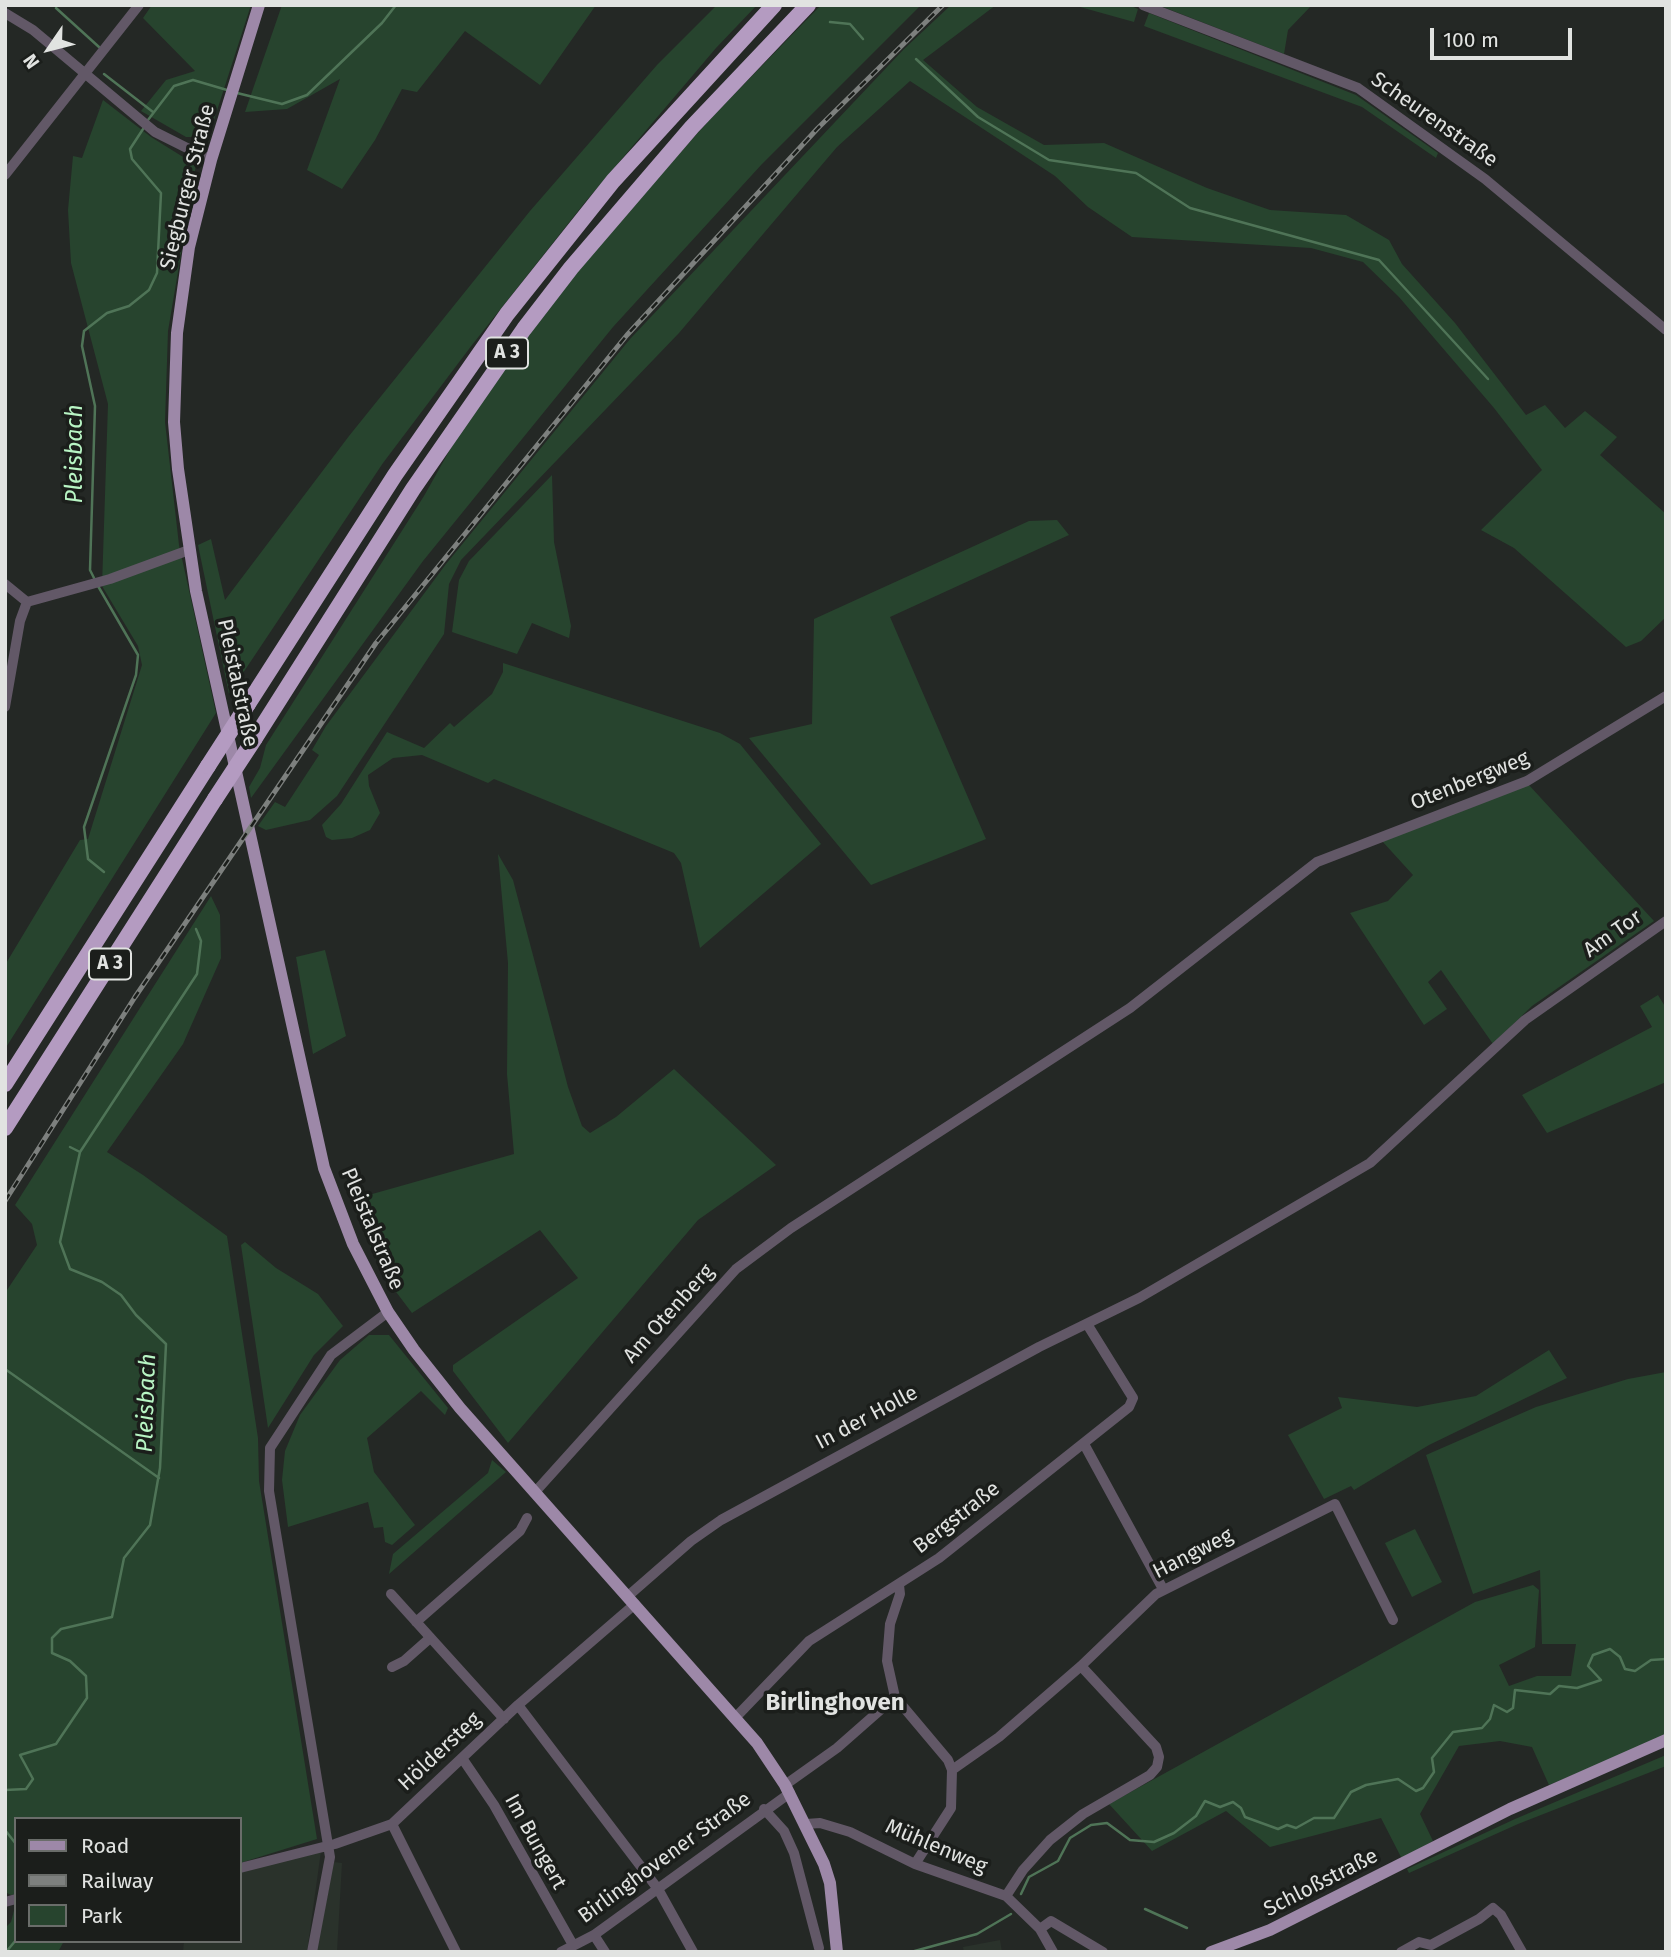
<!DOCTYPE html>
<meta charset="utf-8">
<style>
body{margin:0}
#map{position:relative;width:1671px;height:1957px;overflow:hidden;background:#242825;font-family:"Fira Sans",sans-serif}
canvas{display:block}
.frame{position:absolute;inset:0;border:7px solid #e1e3e1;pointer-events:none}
.legend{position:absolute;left:14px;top:1817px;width:228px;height:126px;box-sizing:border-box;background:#1b1e1b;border:2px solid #6a6d6a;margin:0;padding:9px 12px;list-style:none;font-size:21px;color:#e1e3e1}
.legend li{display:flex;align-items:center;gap:14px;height:35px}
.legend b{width:35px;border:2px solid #6a6d6a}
.north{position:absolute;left:14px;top:14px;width:70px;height:70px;-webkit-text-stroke:5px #1b1e1b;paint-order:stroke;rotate:235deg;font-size:19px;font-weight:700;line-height:28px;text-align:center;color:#e1e3e1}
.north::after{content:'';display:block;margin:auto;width:24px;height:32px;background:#e1e3e1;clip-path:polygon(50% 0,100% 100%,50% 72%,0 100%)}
.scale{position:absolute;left:1430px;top:28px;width:142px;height:32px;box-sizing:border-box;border:4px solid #e1e3e1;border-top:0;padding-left:9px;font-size:21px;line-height:24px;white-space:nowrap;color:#e1e3e1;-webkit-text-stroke:5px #1b1e1b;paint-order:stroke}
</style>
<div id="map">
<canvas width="1671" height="1957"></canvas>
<div class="frame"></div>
<ul class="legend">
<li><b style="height:9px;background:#9d88a8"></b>Road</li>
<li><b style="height:9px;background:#7d807e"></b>Railway</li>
<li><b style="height:19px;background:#27442e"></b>Park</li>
</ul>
<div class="north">N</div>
<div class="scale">100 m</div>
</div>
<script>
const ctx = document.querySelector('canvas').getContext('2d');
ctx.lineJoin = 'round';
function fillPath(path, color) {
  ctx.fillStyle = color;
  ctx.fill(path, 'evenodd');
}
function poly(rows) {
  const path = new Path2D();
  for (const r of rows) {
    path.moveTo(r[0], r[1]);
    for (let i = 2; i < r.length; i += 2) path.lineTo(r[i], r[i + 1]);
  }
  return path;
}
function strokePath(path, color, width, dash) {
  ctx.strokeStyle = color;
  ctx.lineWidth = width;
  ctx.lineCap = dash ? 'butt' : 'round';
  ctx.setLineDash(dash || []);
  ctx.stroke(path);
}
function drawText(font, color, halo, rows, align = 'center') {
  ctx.font = font + ' "Fira Sans",sans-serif';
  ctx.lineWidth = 7;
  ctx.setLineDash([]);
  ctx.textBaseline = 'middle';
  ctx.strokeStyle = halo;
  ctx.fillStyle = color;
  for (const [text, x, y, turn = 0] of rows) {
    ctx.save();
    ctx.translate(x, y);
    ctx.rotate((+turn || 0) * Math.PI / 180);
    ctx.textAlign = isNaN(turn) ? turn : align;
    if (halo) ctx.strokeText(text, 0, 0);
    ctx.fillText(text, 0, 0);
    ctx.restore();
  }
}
fillPath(poly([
 [321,1851,307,1952,183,1952,184,1941,240,1941,240,1872],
 [334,1862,342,1863,337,1952,316,1952],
 [1000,1940,1002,1952,964,1952,963,1947]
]), '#2a322b');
fillPath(poly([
 [152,5,251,5,213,123,207,124,195,137,186,137,141,111,166,80,195,71,143,18],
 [282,5,596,5,540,85,465,31,417,92,402,89,375,140,342,189,307,170,340,79,287,109,245,112],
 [717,5,757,5,716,48,586,201,472,345,383,463,229,694,198,545,211,539,225,600,349,436,530,211,657,65],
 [821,5,921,5,762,164,613,327,423,561,251,798,249,787,260,768,266,745,424,496,461,430,575,270,713,116],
 [951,5,996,5,923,60,977,107,1044,145,1104,143,1207,188,1270,210,1346,215,1389,240,1402,264,1455,323,1526,415,1545,405,1565,428,1585,411,1617,437,1600,455,1666,514,1666,617,1641,641,1626,647,1514,548,1481,530,1542,470,1494,408,1399,297,1363,262,1311,248,1132,237,1088,207,1055,176,910,81,837,147,679,333,461,560,449,584,444,634,337,796,310,820,266,830,258,826,275,802,285,807,319,755,312,750,326,726,446,564,630,339,904,49],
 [1073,5,1129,5,1138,9,1134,22],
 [1158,5,1312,5,1288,30,1284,54],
 [1149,13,1356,95,1438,153,1436,158,1362,107,1144,26],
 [103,100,151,137,196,165,168,331,165,422,179,545,216,713,5,1049,5,965,80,840,88,839,142,665,138,646,102,586,108,404,71,263,68,210,73,156,82,158],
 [552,475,554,542,571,626,569,638,532,623,517,654,452,632,459,580,469,561],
 [1057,520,1069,535,890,617,986,839,871,885,749,738,812,724,814,619,1029,521],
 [503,663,720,733,740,744,821,844,700,948,681,863,674,853,494,779,488,783,422,755,393,758,368,775,369,786,380,813,370,830,352,838,332,840,326,837,322,825,341,804,387,732,424,748,450,723,454,727,492,694,503,672],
 [1528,784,1654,921,1532,1006,1493,1044,1441,970,1428,982,1447,1009,1424,1025,1350,913,1388,901,1413,875,1382,841],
 [498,854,513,880,568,1087,582,1126,590,1133,616,1117,674,1069,776,1165,698,1220,508,1443,453,1371,453,1365,578,1278,540,1230,412,1313,381,1272,351,1200,514,1154,507,1074,508,963],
 [211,896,220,915,221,958,183,1044,107,1152,143,1175,227,1236,258,1438,259,1481,317,1839,240,1863,240,1819,16,1819,16,1894,11,1895,5,1892,5,1293,37,1245,32,1224,15,1205],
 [325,950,346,1036,313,1054,296,957],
 [1658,995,1666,1008,1666,1082,1547,1133,1522,1095,1652,1027,1640,1006],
 [245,1242,276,1268,318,1294,343,1326,314,1355,268,1428,241,1245],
 [369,1335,389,1335,448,1408,445,1415,421,1391,367,1438,374,1472,415,1525,392,1545,385,1542,383,1527,374,1528,368,1502,288,1527,282,1480,285,1451,300,1415,340,1360],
 [1549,1350,1567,1378,1429,1445,1354,1490,1351,1486,1324,1499,1288,1435,1342,1408,1338,1397,1417,1407,1476,1396],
 [1666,1372,1666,1736,1549,1785,1532,1747,1500,1741,1459,1746,1420,1814,1433,1841,1402,1859,1381,1818,1270,1847,1226,1811,1152,1851,1109,1804,1475,1602,1533,1585,1539,1590,1535,1647,1499,1665,1509,1686,1537,1676,1571,1676,1576,1644,1542,1644,1540,1570,1473,1594,1426,1455,1536,1407,1628,1379],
 [492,1460,506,1472,389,1574,393,1554,488,1473],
 [1415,1529,1442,1582,1412,1597,1385,1543],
 [1666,1755,1666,1766,1518,1824,1409,1873,1407,1869,1515,1819],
 [16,1903,16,1941,64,1941,58,1952,5,1952,5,1928,11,1922]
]), '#27442e');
strokePath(poly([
 [56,8,99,47],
 [830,22,850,24,863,39],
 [916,59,978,117,1049,160,1136,173,1190,208,1379,260,1488,379],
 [104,74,153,112],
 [237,93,282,104,307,95,382,23,396,5],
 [148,120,174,86,193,80,227,90],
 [95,580,90,570,95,406,82,346,84,331,107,313,129,306,149,290,157,273,161,193,132,159,130,149,145,126],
 [98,586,138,655,136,675,84,827,88,859,104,872],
 [70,1147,80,1152],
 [5,1369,159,1478],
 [5,1790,26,1789,33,1779,20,1755,56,1744,87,1698,86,1676,70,1661,52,1653,52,1638,61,1629,112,1617,124,1558,150,1525,160,1468,166,1344,136,1315,121,1295,102,1282,70,1269,60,1242,80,1152,197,974,201,941,196,929],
 [5,1830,16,1844],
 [1021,1894,1029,1877,1058,1861,1070,1838,1091,1825,1107,1823,1130,1840,1154,1842,1174,1833,1196,1816,1205,1801,1220,1807,1233,1802,1241,1808,1245,1817,1278,1829,1287,1825,1296,1828,1314,1818,1334,1818,1351,1792,1366,1785,1398,1779,1416,1791,1423,1788,1434,1772,1432,1758,1453,1732,1482,1728,1490,1719,1494,1705,1507,1712,1513,1708,1515,1690,1550,1694,1559,1686,1577,1688,1601,1680,1588,1666,1593,1655,1610,1649,1620,1657,1625,1669,1635,1671,1651,1660,1666,1659],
 [1145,1909,1187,1928],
 [6,1952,16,1940],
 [911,1952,977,1934,1011,1914]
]), '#4f7457', 2.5);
strokePath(poly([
 [1143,5,1358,88,1485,179,1666,330],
 [5,13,33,30,155,132,211,160],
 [5,175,139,5],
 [5,584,27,602],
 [27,602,110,579,189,550],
 [5,707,20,621,27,602],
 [1084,1444,1163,1589],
 [536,1491,736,1269,791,1228,1130,1008,1317,862,1527,781,1666,696],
 [391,1594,504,1719],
 [628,1596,691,1541,721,1520,1039,1347,1139,1298,1370,1163,1525,1020,1666,921],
 [416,1622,520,1531,527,1518],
 [392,1667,404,1661,430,1638],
 [895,1697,948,1760,952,1770,951,1808,915,1864],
 [518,1705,658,1889,693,1952],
 [735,1718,809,1641,939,1558,1129,1407,1133,1398,1087,1324],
 [462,1758,494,1805,573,1945],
 [952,1770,999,1737,1081,1666,1156,1594,1335,1504,1393,1620],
 [785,1785,837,1748,895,1697,887,1661,890,1624,900,1594,899,1585],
 [764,1809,784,1831,794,1853,819,1948],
 [392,1824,456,1952],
 [806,1824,820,1823,850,1832,915,1864,1006,1896,1040,1929,1053,1952],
 [240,1868,335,1844,392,1824,518,1705,635,1604],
 [1006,1896,1023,1870,1050,1840,1083,1814,1150,1775,1157,1767,1159,1757,1156,1747,1081,1666],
 [5,1902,16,1899],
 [1040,1929,1051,1921,1103,1952],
 [594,1935,605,1952],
 [312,1952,330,1857,269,1491,270,1448,331,1355,388,1312],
 [561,1952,594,1935,790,1793],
 [1401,1952,1419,1942,1431,1945,1479,1919,1493,1908,1501,1915,1522,1952]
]), '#625867', 10);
strokePath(poly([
 [259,5,211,160,189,247,177,333,174,422,178,469,196,591,324,1168,353,1244,388,1312,414,1350,460,1408,757,1743,785,1785,824,1864,830,1883,837,1952],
 [1211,1952,1270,1930,1510,1809,1666,1740]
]), '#9d88a8', 12);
strokePath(poly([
 [248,704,395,475,507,314,613,181,774,5],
 [255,738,413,489,524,329,571,268,692,127,808,5],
 [5,1084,208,766],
 [5,1128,215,799]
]), '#b49bc1', 16);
const rail = poly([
 [5,1201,135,997,376,643,627,335,818,128,943,5]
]);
strokePath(rail, '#7d807e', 5);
strokePath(rail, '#1b1e1b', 2.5, [8]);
strokePath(poly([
 [208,766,248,704],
 [215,799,255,738]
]), '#b49bc1', 16);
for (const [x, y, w] of [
 [507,353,42],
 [110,964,42]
]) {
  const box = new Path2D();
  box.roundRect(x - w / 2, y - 15.5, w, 31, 5);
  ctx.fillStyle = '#1b1e1b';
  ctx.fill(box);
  strokePath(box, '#e1e3e1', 2);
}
drawText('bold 19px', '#e1e3e1', null, [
 ["A 3",507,353],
 ["A 3",110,964]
]);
drawText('21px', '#e1e3e1', '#1b1e1b', [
 ["Scheurenstraße",1434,120,35],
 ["Siegburger Straße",188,187,-76],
 ["Pleistalstraße",237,683,78],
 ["Otenbergweg",1470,781,-22],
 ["Am Tor",1613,934,-35],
 ["Pleistalstraße",372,1229,67],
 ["Am Otenberg",669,1314,-48],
 ["In der Holle",867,1418,-28],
 ["Bergstraße",957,1518,-38],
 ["Hangweg",1193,1554,-27],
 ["Höldersteg",440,1752,-43],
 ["Im Bungert",535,1842,61],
 ["Mühlenweg",936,1847,23],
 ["Birlinghovener Straße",665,1858,-36],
 ["Schloßstraße",1321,1883,-27]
]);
drawText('italic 23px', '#b8f5c4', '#1b1e1b', [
 ["Pleisbach",76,454,-90],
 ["Pleisbach",147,1403,-88]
]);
drawText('bold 24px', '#e1e3e1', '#1b1e1b', [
 ["Birlinghoven",835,1703]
]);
</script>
